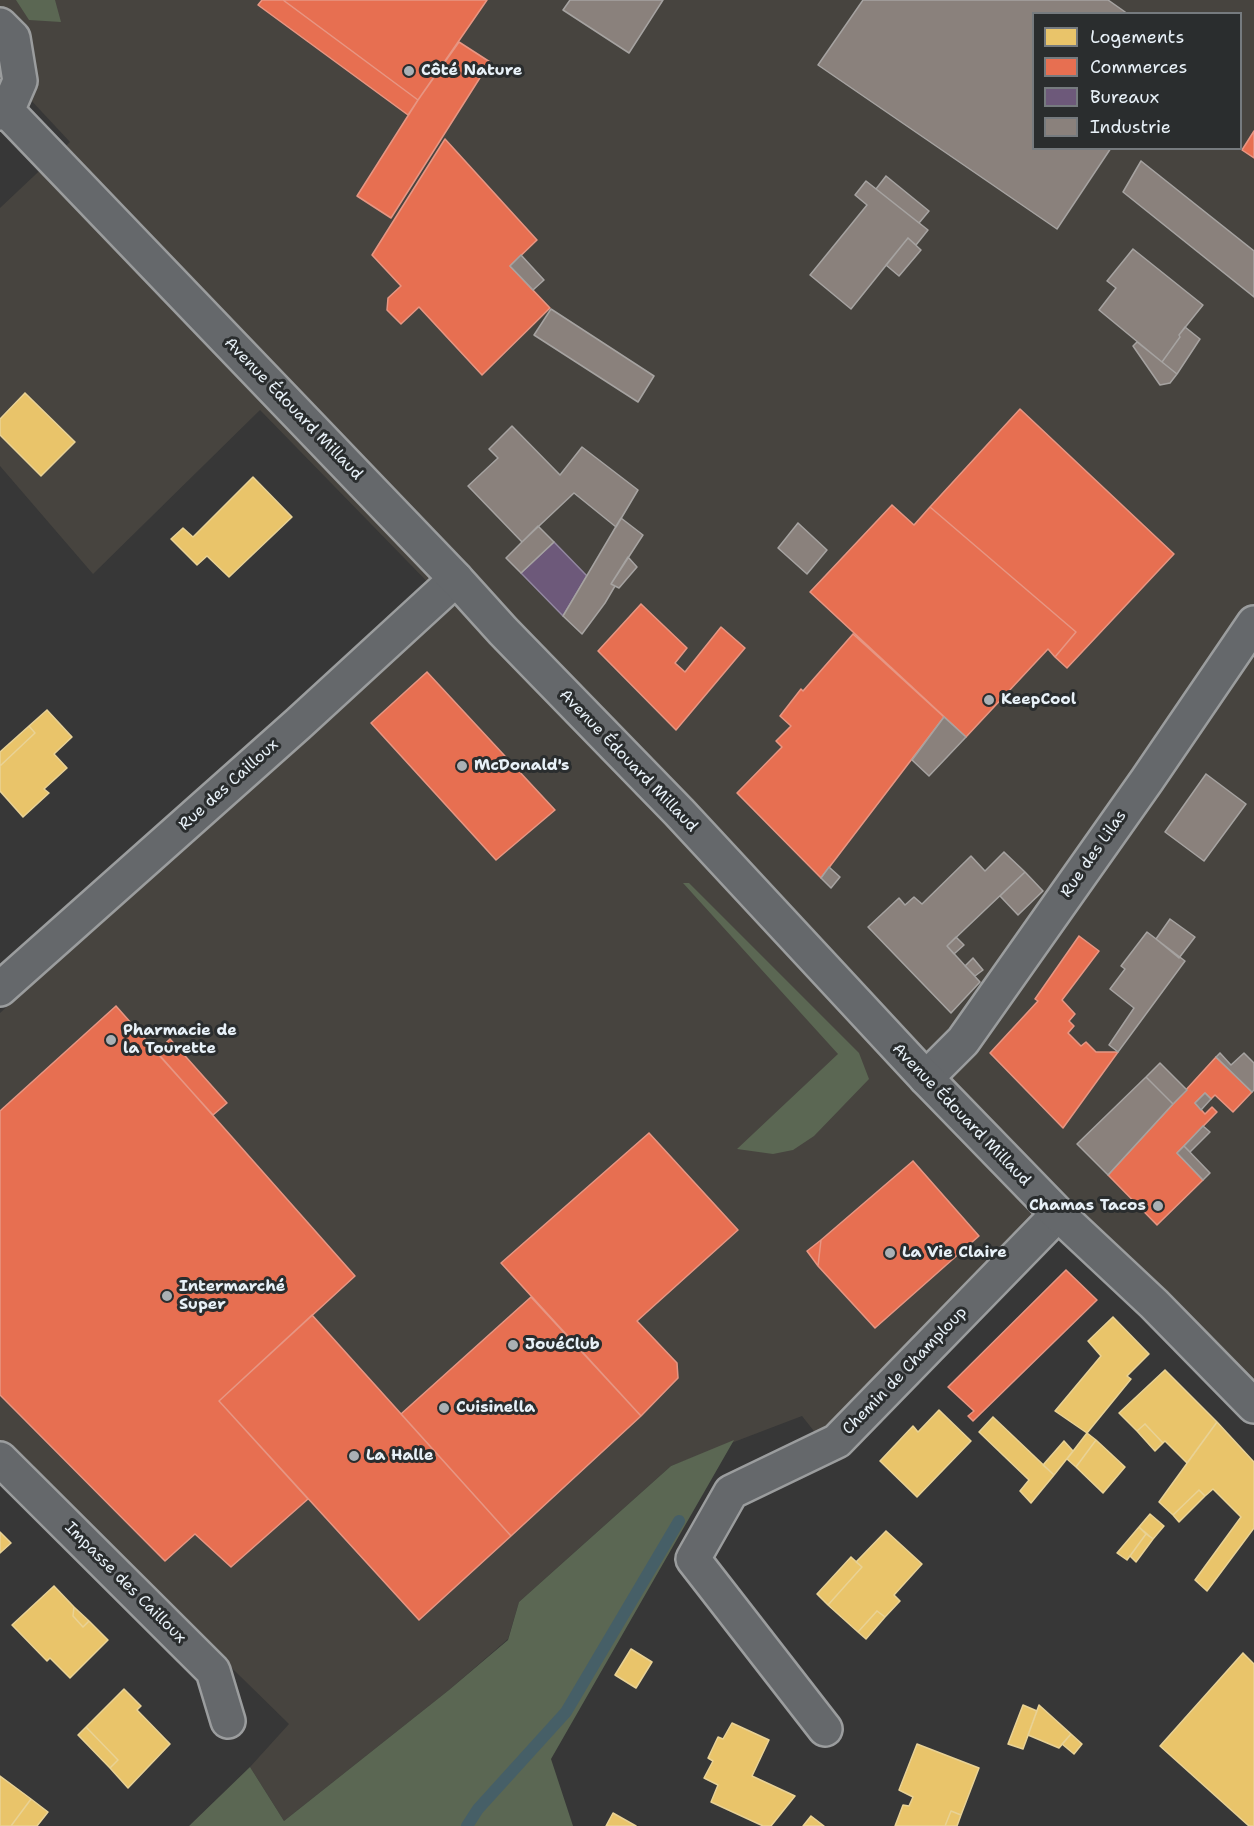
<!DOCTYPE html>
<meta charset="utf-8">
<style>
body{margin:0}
#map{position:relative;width:1254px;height:1826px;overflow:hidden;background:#373737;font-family:"Shantell Sans",sans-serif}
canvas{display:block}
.legend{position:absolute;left:1032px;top:12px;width:210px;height:138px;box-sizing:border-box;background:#2a2d2e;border:2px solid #767b7f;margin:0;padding:8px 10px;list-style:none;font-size:18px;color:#e8f1f8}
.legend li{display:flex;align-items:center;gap:12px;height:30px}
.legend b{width:30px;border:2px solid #767b7f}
</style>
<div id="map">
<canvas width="1254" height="1826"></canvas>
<ul class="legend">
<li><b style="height:16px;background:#e9c46a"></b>Logements</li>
<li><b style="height:16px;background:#e76f51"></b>Commerces</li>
<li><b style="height:16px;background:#6d597a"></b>Bureaux</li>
<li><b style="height:16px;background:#8a817c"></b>Industrie</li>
</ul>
</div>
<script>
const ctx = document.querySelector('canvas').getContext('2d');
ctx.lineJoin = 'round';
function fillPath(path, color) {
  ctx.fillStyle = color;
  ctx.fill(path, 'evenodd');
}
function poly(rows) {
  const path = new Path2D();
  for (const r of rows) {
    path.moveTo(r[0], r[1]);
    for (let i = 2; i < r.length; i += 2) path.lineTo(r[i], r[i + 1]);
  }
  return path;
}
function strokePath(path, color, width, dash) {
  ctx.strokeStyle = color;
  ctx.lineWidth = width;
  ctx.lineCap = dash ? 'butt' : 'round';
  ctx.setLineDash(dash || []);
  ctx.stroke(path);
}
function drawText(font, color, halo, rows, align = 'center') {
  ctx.font = font + ' "Shantell Sans",sans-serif';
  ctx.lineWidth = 6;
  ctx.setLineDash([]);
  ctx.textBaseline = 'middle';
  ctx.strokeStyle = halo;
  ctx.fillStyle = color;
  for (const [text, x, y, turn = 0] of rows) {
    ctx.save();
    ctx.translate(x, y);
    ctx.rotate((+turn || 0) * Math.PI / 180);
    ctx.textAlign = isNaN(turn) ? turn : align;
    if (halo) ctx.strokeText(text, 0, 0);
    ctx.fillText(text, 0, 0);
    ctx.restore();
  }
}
fillPath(poly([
 [0,0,1254,0,1254,1385,1063,1196,821,1440,802,1416,671,1466,519,1602,508,1639,449,1690,284,1821,250,1767,289,1724,0,1441,0,1013,444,599,260,410,93,574,0,466,0,208,70,142,0,67],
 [1034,14,1240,14,1240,148,1034,148]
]), '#47443f');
fillPath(poly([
 [16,0,55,0,61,22,29,20],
 [683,883,689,883,859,1053,869,1079,814,1136,793,1150,773,1154,737,1149,838,1054],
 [734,1440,551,1759,573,1826,189,1826,250,1767,284,1821,449,1690,508,1640,519,1602,671,1466]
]), '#5b6753');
const homes = poly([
 [25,393,75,442,41,476,0,435,0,419,25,393],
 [253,477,292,517,229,577,207,556,197,565,171,539,183,528,193,537,253,477],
 [47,710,72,737,54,754,67,768,44,789,49,793,23,817,0,791,0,766,35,733,29,726,47,710],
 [29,726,35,733,0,766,0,752,29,726],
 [1113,1317,1149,1354,1127,1376,1131,1379,1087,1433,1055,1411,1101,1356,1088,1341,1113,1317],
 [1165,1370,1217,1422,1187,1463,1165,1441,1163,1443,1145,1424,1137,1431,1119,1413,1165,1370],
 [939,1410,971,1441,917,1497,880,1461,913,1426,918,1432,939,1410],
 [993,1417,1054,1475,1031,1503,1020,1491,1029,1480,979,1432,993,1417],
 [1217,1422,1254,1462,1254,1528,1207,1591,1195,1580,1241,1517,1213,1489,1205,1496,1199,1490,1173,1515,1159,1502,1217,1422],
 [1145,1424,1163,1443,1155,1451,1137,1431,1145,1424],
 [1087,1433,1096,1440,1076,1467,1067,1459,1087,1433],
 [1096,1440,1125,1467,1103,1493,1076,1467,1096,1440],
 [1064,1441,1073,1451,1054,1475,1043,1465,1064,1441],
 [1199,1490,1205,1496,1179,1522,1173,1515,1199,1490],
 [1150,1514,1164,1526,1153,1539,1139,1527,1150,1514],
 [1139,1527,1146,1534,1127,1560,1117,1553,1139,1527],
 [886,1531,922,1564,894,1595,900,1601,885,1617,877,1611,858,1632,828,1605,862,1567,856,1562,886,1531],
 [0,1532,11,1543,0,1553,0,1532],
 [1146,1534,1153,1539,1136,1562,1130,1556,1146,1534],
 [851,1557,862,1567,828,1605,817,1594,851,1557],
 [54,1586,74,1607,73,1616,83,1627,89,1621,108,1640,70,1678,50,1658,47,1661,12,1625,54,1586],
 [74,1607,89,1621,83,1627,73,1616,74,1607],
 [877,1611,885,1617,866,1639,858,1632,877,1611],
 [631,1649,652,1662,636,1688,615,1675,631,1649],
 [1243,1653,1254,1664,1254,1826,1249,1826,1160,1746,1243,1653],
 [124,1689,141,1706,137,1710,170,1744,128,1788,110,1768,118,1760,86,1727,124,1689],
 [1023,1705,1037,1711,1023,1749,1008,1744,1023,1705],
 [1039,1705,1071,1734,1059,1748,1028,1735,1039,1705],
 [732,1723,769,1740,752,1776,795,1796,771,1826,763,1826,711,1802,718,1785,704,1778,713,1761,708,1758,718,1737,723,1739,732,1723],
 [86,1727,118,1760,110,1768,78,1735,86,1727],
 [1071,1734,1082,1744,1074,1754,1062,1744,1071,1734],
 [917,1744,979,1768,961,1815,951,1811,945,1826,895,1826,903,1805,909,1806,913,1797,899,1790,917,1744],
 [0,1776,31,1799,11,1826,0,1826,0,1776],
 [31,1799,48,1812,37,1826,11,1826,31,1799],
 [951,1811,961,1815,957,1826,945,1826,951,1811],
 [613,1813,636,1826,606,1826,613,1813],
 [811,1816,824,1826,803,1826,811,1816]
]);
fillPath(homes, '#e9c46a');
strokePath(homes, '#e9d295', 1.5);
const shops = poly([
 [262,0,283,0,418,100,408,115,258,5,262,0],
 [283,0,487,0,418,100,283,0],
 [459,42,490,62,391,218,357,196,418,100,459,42],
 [1254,131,1254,158,1242,150,1254,131],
 [445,139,537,240,510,266,550,308,482,375,419,307,401,324,387,310,388,298,401,286,372,255,445,139],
 [1020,409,1174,554,1067,668,1055,657,1076,632,930,507,1020,409],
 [892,505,914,525,930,507,1076,632,1055,657,1048,649,966,737,810,592,892,505],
 [641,604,687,648,675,663,685,672,721,627,745,648,676,730,598,651,641,604],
 [853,634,944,717,821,878,737,793,782,747,776,741,791,726,780,716,801,689,803,691,853,634],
 [427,672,555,810,496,860,371,723,427,672],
 [1079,936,1099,951,1062,1000,1075,1014,1069,1021,1074,1026,1068,1033,1081,1046,1086,1042,1096,1052,1118,1052,1063,1128,990,1053,1038,1001,1035,999,1079,936],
 [116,1006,355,1276,219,1401,308,1499,231,1567,195,1534,165,1561,0,1395,0,1111,116,1006],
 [170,1039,227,1103,213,1115,156,1052,170,1039],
 [1216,1057,1252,1092,1233,1112,1215,1095,1211,1099,1205,1093,1195,1103,1205,1114,1212,1107,1217,1112,1177,1153,1203,1180,1157,1225,1108,1175,1216,1057],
 [649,1133,738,1230,637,1321,677,1363,678,1378,641,1416,501,1263,649,1133],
 [913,1161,979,1236,875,1328,818,1266,821,1240,913,1161],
 [821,1240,818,1266,807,1251,821,1240],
 [1066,1270,1097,1300,973,1421,968,1416,974,1411,948,1387,1066,1270],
 [531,1297,641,1416,511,1536,401,1414,531,1297],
 [312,1315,511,1536,419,1620,219,1401,312,1315]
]);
fillPath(shops, '#e76f51');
strokePath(shops, '#e79683', 1.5);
const offices = poly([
 [554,542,587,576,563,616,521,573,554,542]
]);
fillPath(offices, '#6d597a');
strokePath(offices, '#9287a0', 1.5);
const industry = poly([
 [570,0,663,0,629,53,563,10,570,0],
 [863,0,1108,0,1128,14,1034,14,1034,148,1111,148,1057,229,818,65,863,0],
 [1141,161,1254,251,1254,297,1123,192,1141,161],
 [886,176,929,211,919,223,876,189,886,176],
 [866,181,928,230,916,245,908,238,851,309,810,275,867,205,855,195,866,181],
 [908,238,921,250,899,276,886,265,908,238],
 [1133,249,1203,305,1179,335,1180,337,1162,362,1099,310,1116,288,1107,281,1133,249],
 [521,255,544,280,533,290,510,266,521,255],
 [551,309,654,376,638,402,534,335,551,309],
 [1185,327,1200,339,1177,374,1162,362,1180,337,1179,335,1185,327],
 [1137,342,1177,374,1170,383,1160,385,1133,346,1137,342],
 [512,426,560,475,582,447,638,490,616,527,574,493,522,542,468,486,498,458,489,449,512,426],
 [621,518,643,535,611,584,615,586,605,603,582,634,563,616,621,518],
 [798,523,827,550,807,574,778,548,798,523],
 [538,526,554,542,521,573,506,558,538,526],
 [628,557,637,567,619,588,611,584,628,557],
 [944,717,966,737,929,776,912,760,944,717],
 [1206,774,1246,804,1204,861,1165,832,1206,774],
 [1004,852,1025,872,947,946,980,982,951,1013,868,927,899,898,905,905,914,897,922,904,971,856,985,871,1004,852],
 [829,867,840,877,831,888,821,878,829,867],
 [1025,872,1043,891,1018,915,1000,896,1025,872],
 [1170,919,1195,937,1179,958,1156,939,1170,919],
 [1147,932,1185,961,1118,1052,1109,1045,1134,1008,1110,989,1125,969,1121,966,1147,932],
 [956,937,964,945,954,954,947,946,956,937],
 [973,958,983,970,975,976,965,966,973,958],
 [1220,1053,1231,1065,1244,1053,1254,1063,1254,1090,1252,1092,1216,1057,1220,1053],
 [1160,1063,1187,1090,1173,1104,1146,1077,1160,1063],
 [1146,1077,1173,1104,1108,1175,1077,1144,1146,1077],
 [1205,1093,1211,1099,1201,1110,1195,1103,1205,1093],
 [1203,1126,1210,1132,1190,1152,1184,1146,1203,1126],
 [1184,1146,1210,1173,1203,1180,1177,1153,1184,1146]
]);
fillPath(industry, '#8a817c');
strokePath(industry, '#a6a3a1', 1.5);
strokePath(poly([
 [467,1826,478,1809,566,1712,679,1521]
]), '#465f67', 12);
const street = poly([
 [0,989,298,724,456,579],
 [926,1078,963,1041,1147,780,1254,623],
 [0,1459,213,1671,228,1721],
 [825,1729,693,1559,731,1492,837,1441,1058,1214]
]);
const secondary = poly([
 [0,25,13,38,20,81,7,111,0,113],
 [7,111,456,579,503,631,679,812,926,1078,1058,1214,1154,1304,1254,1406]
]);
strokePath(street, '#9b9d9e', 38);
strokePath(secondary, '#9b9d9e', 38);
strokePath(street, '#65686b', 33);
strokePath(secondary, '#65686b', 33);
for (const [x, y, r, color] of [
 [409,71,6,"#aab0b4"],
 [989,700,6,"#aab0b4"],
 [462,766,6,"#aab0b4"],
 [111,1040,6,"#aab0b4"],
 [1158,1206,6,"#aab0b4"],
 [890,1253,6,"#aab0b4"],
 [167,1296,6,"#aab0b4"],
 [513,1345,6,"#aab0b4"],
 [444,1408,6,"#aab0b4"],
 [354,1456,6,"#aab0b4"]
]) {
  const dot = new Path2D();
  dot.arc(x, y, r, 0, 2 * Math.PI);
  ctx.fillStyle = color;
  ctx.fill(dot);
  strokePath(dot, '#2a2d2e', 2);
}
drawText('bold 16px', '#e8f1f8', '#2a2d2e', [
 ["Côté Nature",421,71],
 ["KeepCool",1001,700],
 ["McDonald's",474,766],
 ["Pharmacie de",123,1031],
 ["la Tourette",123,1049],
 ["Chamas Tacos",1146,1206,"right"],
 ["La Vie Claire",902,1253],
 ["Intermarché",179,1287],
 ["Super",179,1305],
 ["JouéClub",525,1345],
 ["Cuisinella",456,1408],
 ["La Halle",366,1456]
], 'left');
drawText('16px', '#e8f1f8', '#2a2d2e', [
 ["Avenue Édouard Millaud",293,409,46],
 ["Avenue Édouard Millaud",628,761,46],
 ["Rue des Cailloux",229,785,-42],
 ["Rue des Lilas",1094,854,-55],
 ["Avenue Édouard Millaud",961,1115,46],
 ["Chemin de Champloup",905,1371,-46],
 ["Impasse des Cailloux",125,1583,45]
]);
</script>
